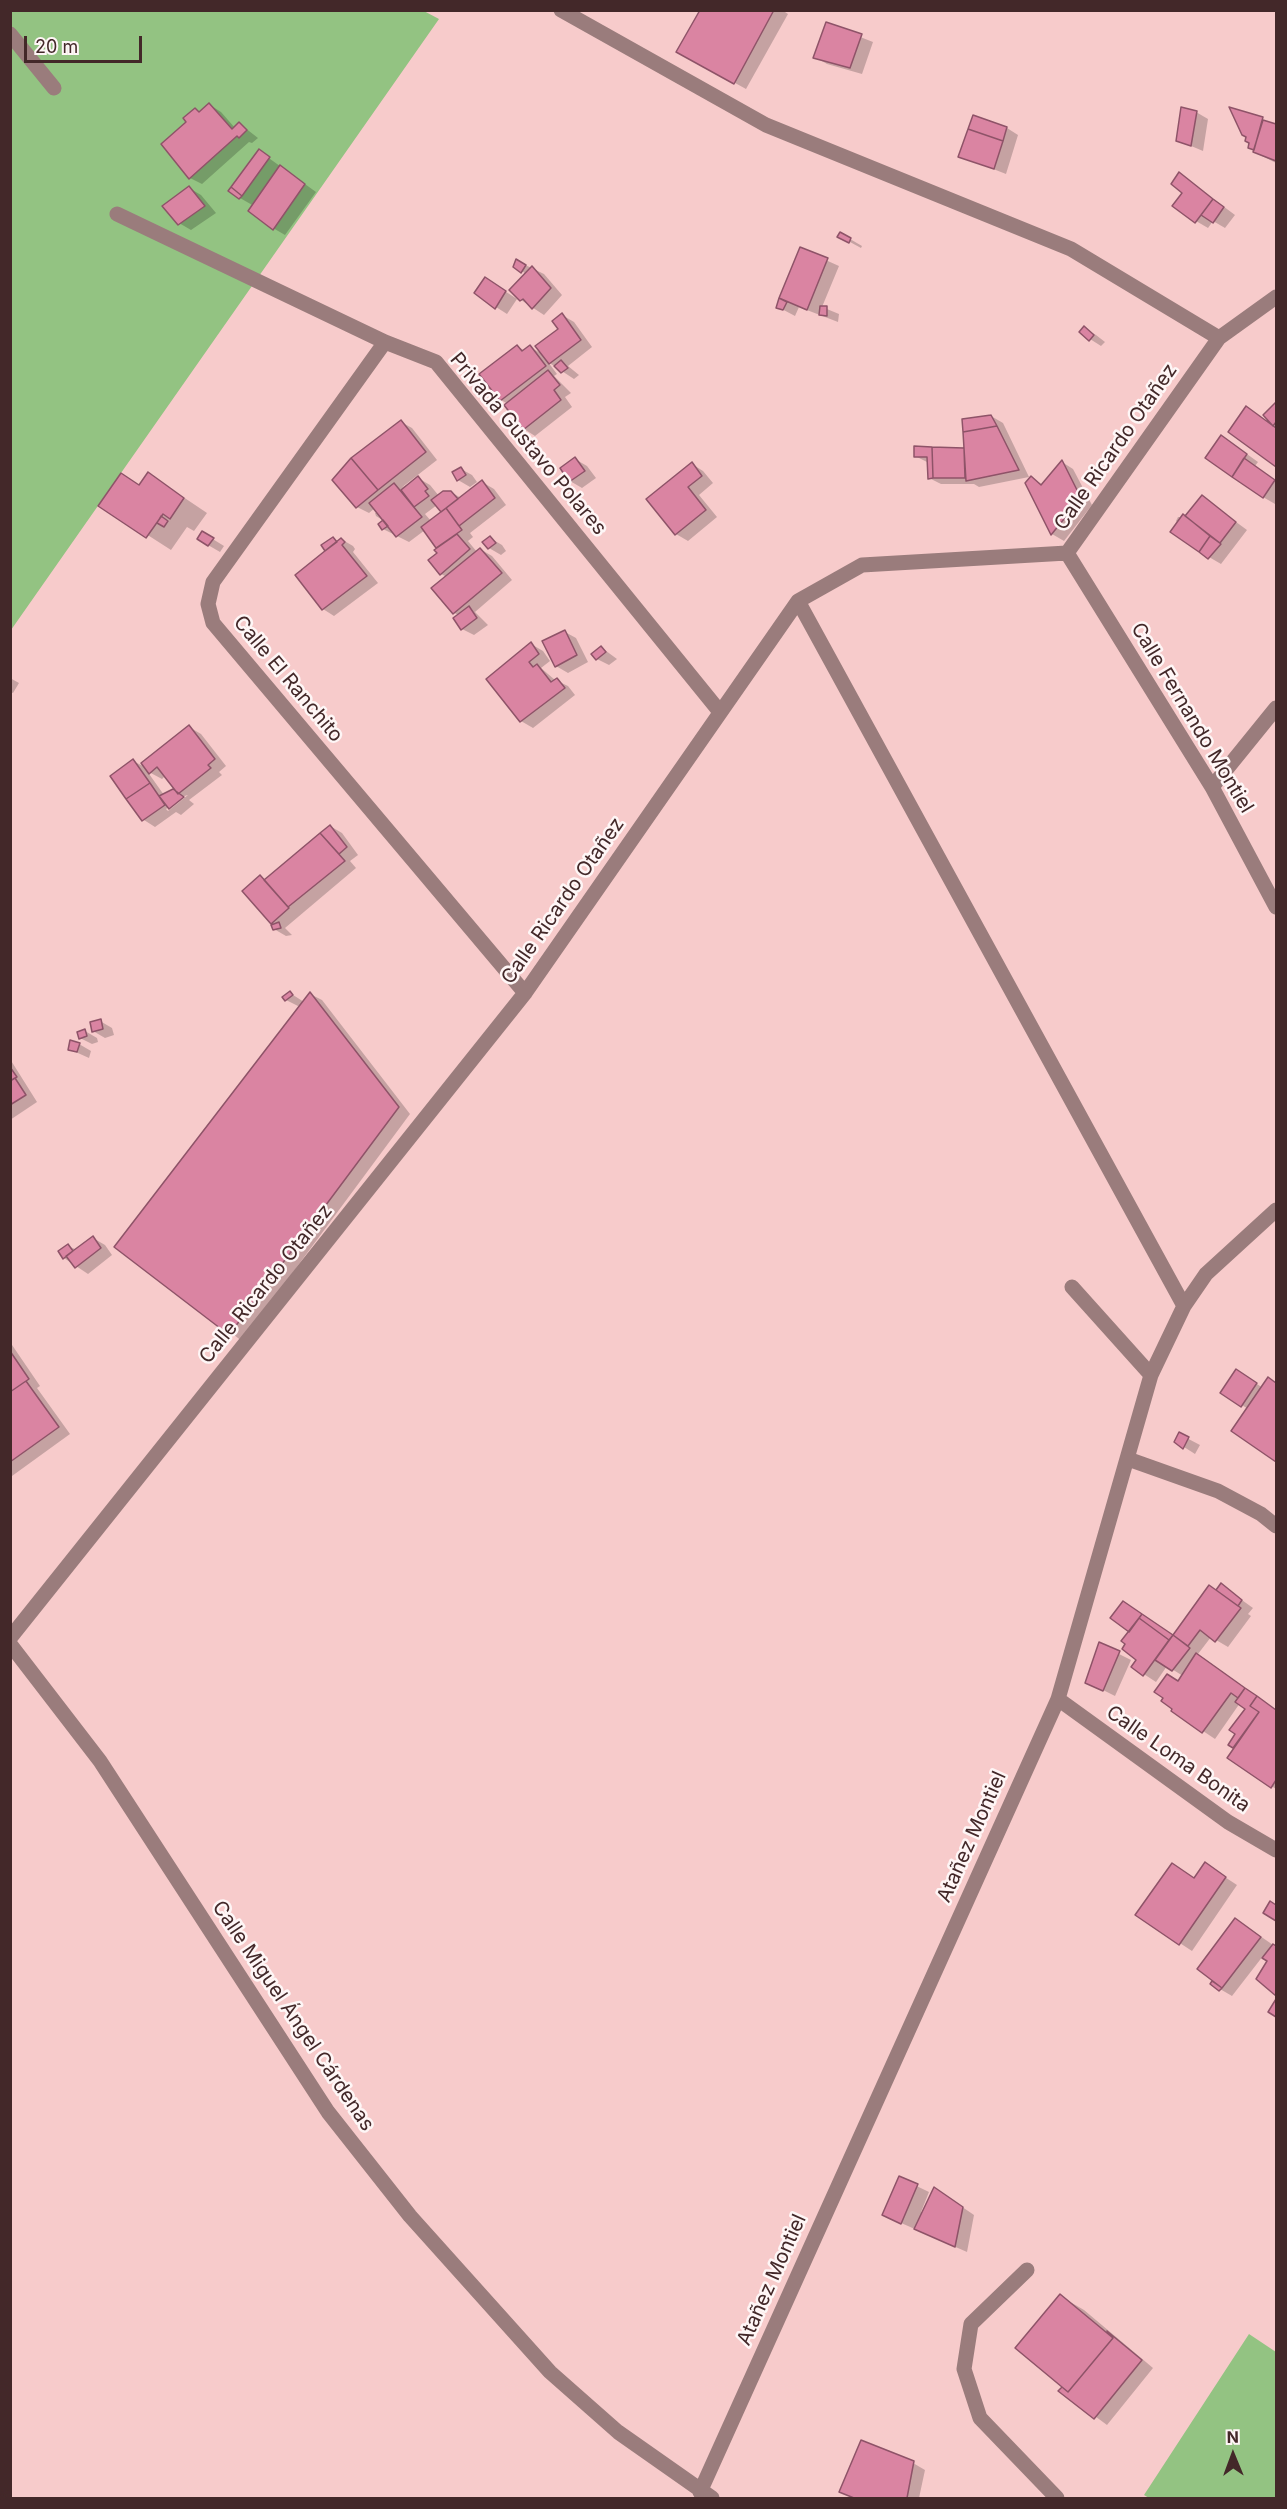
<!DOCTYPE html>
<meta charset="utf-8">
<style>
body{margin:0}
#map{position:relative;width:1287px;height:2509px;overflow:hidden;background:#f7cbcb;font-family:Inter,sans-serif}
canvas{display:block}
.frame{position:absolute;inset:0;border:12px solid #432829;pointer-events:none}
.north{position:absolute;left:1203px;top:2425px;width:60px;height:60px;-webkit-text-stroke:4px #fef6f6;paint-order:stroke;rotate:359deg;font-size:16px;font-weight:700;line-height:24px;text-align:center;color:#432829}
.north::after{content:'';display:block;margin:auto;width:21px;height:27px;background:#432829;clip-path:polygon(50% 0,100% 100%,50% 72%,0 100%)}
.scale{position:absolute;left:24px;top:36px;width:118px;height:27px;box-sizing:border-box;border:3px solid #432829;border-top:0;padding-left:8px;font-size:18px;line-height:21px;white-space:nowrap;color:#432829;-webkit-text-stroke:4px #fef6f6;paint-order:stroke}
</style>
<div id="map">
<canvas width="1287" height="2509"></canvas>
<div class="frame"></div>
<div class="north">N</div>
<div class="scale">20 m</div>
</div>
<script>
const ctx = document.querySelector('canvas').getContext('2d');
ctx.lineJoin = 'round';
function fillPath(path, color) {
  ctx.fillStyle = color;
  ctx.fill(path, 'evenodd');
}
function poly(rows) {
  const path = new Path2D();
  for (const r of rows) {
    path.moveTo(r[0], r[1]);
    for (let i = 2; i < r.length; i += 2) path.lineTo(r[i], r[i + 1]);
  }
  return path;
}
function strokePath(path, color, width, dash) {
  ctx.strokeStyle = color;
  ctx.lineWidth = width;
  ctx.lineCap = dash ? 'butt' : 'round';
  ctx.setLineDash(dash || []);
  ctx.stroke(path);
}
function drawText(font, color, halo, rows, align = 'center') {
  ctx.font = font + ' Inter,sans-serif';
  ctx.lineWidth = 5;
  ctx.setLineDash([]);
  ctx.textBaseline = 'middle';
  ctx.strokeStyle = halo;
  ctx.fillStyle = color;
  for (const [text, x, y, turn = 0] of rows) {
    ctx.save();
    ctx.translate(x, y);
    ctx.rotate((+turn || 0) * Math.PI / 180);
    ctx.textAlign = isNaN(turn) ? turn : align;
    if (halo) ctx.strokeText(text, 0, 0);
    ctx.fillText(text, 0, 0);
    ctx.restore();
  }
}
fillPath(poly([
 [422,10,439,19,11,630,11,11],
 [1249,2334,1276,2352,1276,2498,1149,2498,1144,2495]
]), '#93c382');
fillPath(poly([
 [702,10,782,10,788,14,746,89,690,58],
 [827,24,873,42,862,74,827,64,815,57],
 [210,105,221,112,235,128,240,124,258,138,252,143,249,142,202,184,190,178,188,122,195,109,201,113],
 [1232,110,1276,125,1276,163,1258,154],
 [1196,112,1208,119,1203,151,1177,140],
 [1007,128,1018,135,1006,174,960,156],
 [259,151,316,192,285,235,273,228,254,206,240,198],
 [1180,174,1235,215,1225,228,1213,221,1208,228,1196,221],
 [189,188,201,195,216,213,191,230,179,223],
 [839,236,850,239,862,246,861,248],
 [801,249,839,266,822,307,839,314,838,322,799,307,795,316,778,307],
 [517,261,544,274,562,295,544,315,521,300,526,274,522,271],
 [497,286,517,299,507,314,496,307],
 [562,315,574,322,592,347,568,366,579,375,574,379,548,362,557,374,554,376,571,393,565,397,572,407,535,436,524,429,508,404,501,400,517,346,525,351,530,347,544,355,560,329],
 [1084,328,1096,335,1105,342,1101,346,1090,339],
 [1276,404,1276,465,1230,432,1247,408,1270,423,1265,415],
 [991,416,1003,423,1029,477,979,487,974,484,941,484,929,478,929,463,915,456,915,448,965,449],
 [401,422,412,428,437,460,401,488,418,478,430,485,439,496,451,492,461,498,482,482,494,489,506,505,470,533,473,537,468,541,477,552,480,549,492,556,512,580,475,612,488,625,474,635,462,629,459,615,454,613,447,577,441,574,439,549,425,530,409,542,383,529,384,521,376,516,375,513,378,512,375,508,369,513,357,507],
 [437,505,443,512,431,521,425,514],
 [1233,444,1258,462,1255,466,1276,482,1275,504,1263,497],
 [575,459,587,466,596,478,582,488,570,481,562,469],
 [1062,462,1073,469,1092,505,1064,541,1052,534,1027,483,1032,478,1043,485],
 [692,464,703,471,713,483,699,495,717,517,688,541,676,534,648,499],
 [461,469,472,475,477,482,470,487,458,480,454,473],
 [149,474,207,513,194,531,187,527,171,550,101,505,122,475,141,486],
 [1202,497,1247,530,1221,564,1209,557,1176,521,1178,517,1186,517],
 [203,533,224,546,220,552,208,545],
 [490,538,502,545,506,551,501,555,489,548,484,543],
 [333,539,339,542,341,539,353,546,355,549,353,552,378,583,334,616,323,609,327,551],
 [565,632,576,638,588,662,568,673,556,666],
 [531,644,543,651,550,661,541,668,555,680,568,686,575,695,533,728,521,721,488,679],
 [602,648,617,659,609,665,597,659],
 [10,678,19,683,13,693,10,692],
 [189,727,201,734,226,766,219,772,222,775,189,800,194,804,181,815,176,812,155,827,144,820,112,776,133,761,147,768],
 [147,771,162,779,165,776,176,790,164,795],
 [188,795,168,811,166,809,181,797],
 [330,826,342,833,358,855,350,861,356,868,285,928,292,935,286,936,274,929,276,925,272,923,261,877,266,880],
 [290,993,304,1002,310,994,322,1000,410,1114,242,1341,116,1247,300,1007,286,1000],
 [100,1021,112,1028,114,1035,105,1038,93,1031],
 [85,1031,97,1038,98,1042,92,1044,80,1038],
 [79,1044,91,1051,89,1058,69,1049],
 [10,1059,37,1102,10,1120],
 [93,1238,105,1245,112,1255,88,1274,64,1258,68,1246,77,1250],
 [10,1342,40,1386,37,1388,70,1434,12,1476],
 [1248,1378,1263,1388,1269,1379,1276,1384,1276,1460,1233,1431,1248,1409,1242,1405],
 [1179,1434,1200,1445,1195,1454,1184,1447],
 [1221,1585,1253,1608,1248,1614,1251,1616,1228,1647,1211,1637,1198,1654,1276,1710,1276,1789,1229,1758,1236,1748,1231,1745,1247,1708,1240,1703,1215,1739,1173,1711,1179,1683,1183,1676,1167,1666,1156,1682,1133,1667,1138,1659,1131,1631,1135,1609,1174,1636,1209,1587,1217,1591],
 [1099,1644,1131,1660,1115,1696,1087,1682],
 [1205,1864,1237,1885,1192,1951,1137,1915,1195,1879],
 [1247,1927,1276,1947,1276,1994,1258,1979,1269,1961,1263,1956,1232,1996,1220,1989,1199,1969],
 [900,2178,929,2192,921,2212,923,2213,946,2196,974,2215,967,2252,883,2215],
 [1060,2296,1084,2310,1153,2368,1107,2425,1061,2391,1064,2387],
 [913,2463,925,2470,919,2498,854,2498,841,2491]
]), '#0003');
const building = poly([
 [700,10,774,10,734,84,676,52,700,10],
 [826,22,862,34,850,68,813,58,826,22],
 [209,103,232,129,239,122,247,130,239,138,237,136,189,179,161,144,186,122,183,118,195,108,199,112,209,103],
 [1181,107,1197,111,1191,146,1176,141,1181,107],
 [1229,107,1263,117,1254,150,1248,148,1249,143,1245,141,1246,137,1242,135,1229,107],
 [973,115,1007,127,1003,141,968,129,973,115],
 [1263,120,1276,124,1276,161,1253,152,1263,120],
 [968,129,1003,141,994,169,958,157,968,129],
 [259,149,270,157,242,196,231,187,259,149],
 [280,165,305,184,273,230,248,211,280,165],
 [1179,172,1213,199,1195,223,1172,206,1182,193,1171,184,1179,172],
 [189,186,205,206,178,225,162,206,189,186],
 [231,187,242,196,239,199,228,191,231,187],
 [1213,199,1224,207,1213,223,1201,215,1213,199],
 [840,232,851,238,849,243,837,237,840,232],
 [800,247,828,258,807,310,779,298,800,247],
 [516,259,526,265,521,273,513,267,516,259],
 [532,266,551,288,532,309,523,299,520,301,509,290,532,266],
 [485,277,506,291,495,309,474,293,485,277],
 [779,298,787,302,783,310,776,308,779,298],
 [820,306,827,306,827,316,819,315,820,306],
 [562,313,581,340,549,364,535,346,558,329,552,321,562,313],
 [1084,326,1094,335,1089,341,1079,332,1084,326],
 [517,345,522,351,530,345,546,366,500,401,479,374,517,345],
 [561,360,568,368,561,373,554,366,561,360],
 [548,370,560,385,554,390,561,400,523,430,504,405,548,370],
 [1276,402,1276,422,1273,426,1263,415,1276,402],
 [1246,406,1276,428,1276,467,1228,432,1246,406],
 [991,415,997,426,963,432,962,419,991,415],
 [401,420,426,452,378,490,351,458,401,420],
 [997,426,1019,470,966,481,963,432,997,426],
 [1221,435,1247,454,1232,477,1205,458,1221,435],
 [914,446,932,447,933,478,928,479,927,457,914,457,914,446],
 [932,447,964,448,965,478,933,478,932,447],
 [575,457,585,471,569,482,560,468,575,457],
 [351,458,378,490,356,508,332,480,351,458],
 [1244,458,1275,480,1263,498,1232,477,1244,458],
 [1062,460,1081,498,1051,535,1025,483,1031,476,1041,485,1062,460],
 [692,462,702,476,688,487,706,510,675,535,646,499,692,462],
 [461,467,466,475,457,481,452,472,461,467],
 [148,472,184,498,170,519,163,514,146,538,98,506,121,473,139,485,148,472],
 [418,476,428,489,425,491,429,496,414,507,401,490,418,476],
 [482,480,495,498,459,526,446,508,482,480],
 [394,483,422,517,396,537,369,503,394,483],
 [443,491,451,491,458,499,441,512,431,500,443,491],
 [1202,495,1236,522,1220,543,1185,516,1202,495],
 [446,508,462,530,436,548,421,527,446,508],
 [1183,514,1210,536,1199,552,1170,532,1183,514],
 [161,516,168,521,164,527,157,523,161,516],
 [383,520,388,526,382,530,378,524,383,520],
 [202,531,214,538,208,546,197,539,202,531],
 [457,534,470,549,440,575,428,560,437,553,434,550,457,534],
 [490,536,496,543,488,549,482,542,490,536],
 [1210,536,1221,544,1208,559,1199,552,1210,536],
 [333,537,337,542,325,551,321,545,333,537],
 [341,538,345,542,342,545,367,576,322,610,295,575,341,538],
 [480,548,502,573,453,614,431,588,480,548],
 [469,606,477,618,461,630,453,618,469,606],
 [565,630,577,655,555,667,542,641,565,630],
 [531,642,539,654,529,662,533,667,537,664,551,682,557,678,565,688,520,722,486,679,531,642],
 [601,646,606,652,596,660,591,654,601,646],
 [189,725,215,759,208,765,211,768,178,794,157,767,149,774,141,763,189,725],
 [133,759,150,783,126,799,110,776,133,759],
 [150,783,165,805,142,821,126,799,150,783],
 [173,789,184,797,169,809,159,796,173,789],
 [330,825,347,847,339,854,320,833,330,825],
 [320,833,345,861,288,907,264,880,320,833],
 [260,875,289,908,271,924,242,891,260,875],
 [279,922,281,928,273,930,271,925,279,922],
 [290,991,293,995,285,1001,282,997,290,991],
 [310,992,399,1107,229,1335,114,1247,310,992],
 [101,1019,103,1029,92,1032,90,1022,101,1019],
 [85,1029,87,1036,79,1039,77,1032,85,1029],
 [70,1040,80,1043,77,1052,68,1050,70,1040],
 [10,1067,17,1077,10,1081,10,1067],
 [15,1078,26,1095,10,1105,10,1081,15,1078],
 [93,1236,101,1248,75,1268,66,1256,93,1236],
 [68,1244,73,1251,63,1259,58,1251,68,1244],
 [10,1351,29,1379,10,1392,10,1351],
 [1236,1369,1257,1383,1241,1407,1220,1393,1236,1369],
 [1268,1377,1276,1383,1276,1462,1231,1431,1268,1377],
 [26,1381,59,1427,10,1462,10,1392,26,1381],
 [1179,1432,1189,1437,1183,1449,1174,1442,1179,1432],
 [1221,1583,1242,1600,1238,1606,1216,1590,1221,1583],
 [1209,1585,1241,1608,1215,1642,1200,1630,1188,1646,1173,1635,1209,1585],
 [1123,1601,1142,1614,1129,1632,1110,1618,1123,1601],
 [1142,1614,1173,1635,1169,1640,1139,1618,1142,1614],
 [1139,1618,1169,1640,1143,1676,1131,1667,1136,1660,1122,1649,1125,1644,1121,1641,1139,1618],
 [1173,1635,1190,1648,1172,1671,1155,1660,1173,1635],
 [1099,1642,1120,1651,1103,1691,1085,1683,1099,1642],
 [1196,1653,1245,1688,1238,1698,1231,1693,1202,1733,1171,1711,1172,1709,1161,1701,1163,1698,1154,1692,1167,1674,1178,1681,1196,1653],
 [1245,1688,1257,1696,1250,1706,1259,1712,1233,1748,1228,1745,1235,1734,1229,1730,1245,1709,1235,1702,1245,1688],
 [1257,1696,1276,1710,1276,1780,1271,1788,1227,1758,1259,1712,1250,1706,1257,1696],
 [1205,1862,1226,1877,1179,1945,1135,1915,1172,1863,1194,1878,1205,1862],
 [1270,1901,1276,1905,1276,1921,1263,1913,1270,1901],
 [1235,1918,1261,1937,1222,1988,1197,1969,1235,1918],
 [1273,1944,1276,1946,1276,1996,1256,1979,1267,1961,1262,1958,1273,1944],
 [1212,1981,1222,1988,1219,1991,1210,1984,1212,1981],
 [1276,1999,1276,2017,1268,2012,1276,1999],
 [899,2176,918,2184,901,2224,882,2215,899,2176],
 [934,2187,963,2207,955,2247,914,2229,934,2187],
 [1060,2294,1113,2338,1068,2392,1015,2348,1060,2294],
 [1107,2331,1142,2360,1094,2419,1058,2391,1062,2387,1068,2392,1113,2338,1107,2331],
 [861,2440,914,2461,907,2498,854,2498,839,2492,861,2440]
]);
fillPath(building, '#da84a2');
strokePath(building, '#8e5368', 1.5);
strokePath(poly([
 [561,10,766,125,1071,249,1219,338],
 [10,34,54,88],
 [117,214,385,342,436,362,720,712],
 [385,342,213,582,208,604,213,623,525,993],
 [1067,553,1212,787,1276,907],
 [798,601,1184,1306],
 [1212,787,1276,708],
 [1072,1287,1151,1375],
 [1128,1459,1218,1491,1261,1514,1276,1526],
 [10,1638,525,993,798,601,862,565,1067,553,1219,338,1276,297],
 [10,1644,100,1761,328,2112,410,2216,550,2372,618,2432,712,2498],
 [1058,1699,1228,1822,1276,1850],
 [1027,2270,971,2324,964,2369,980,2418,1057,2498],
 [700,2492,1058,1699,1151,1375,1184,1306,1206,1274,1276,1210]
]), '#9a7c7c', 15);
drawText('20px', '#432829', '#fef6f6', [
 ["Privada Gustavo Polares",528,444,50],
 ["Calle Ricardo Otañez",1116,447,-55],
 ["Calle El Ranchito",288,679,50],
 ["Calle Fernando Montiel",1192,718,59],
 ["Calle Ricardo Otañez",563,901,-55],
 ["Calle Ricardo Otañez",266,1284,-51],
 ["Calle Loma Bonita",1178,1759,35],
 ["Atañez Montiel",972,1837,-66],
 ["Calle Miguel Ángel Cárdenas",293,2016,56],
 ["Atañez Montiel",772,2280,-66]
]);
</script>
